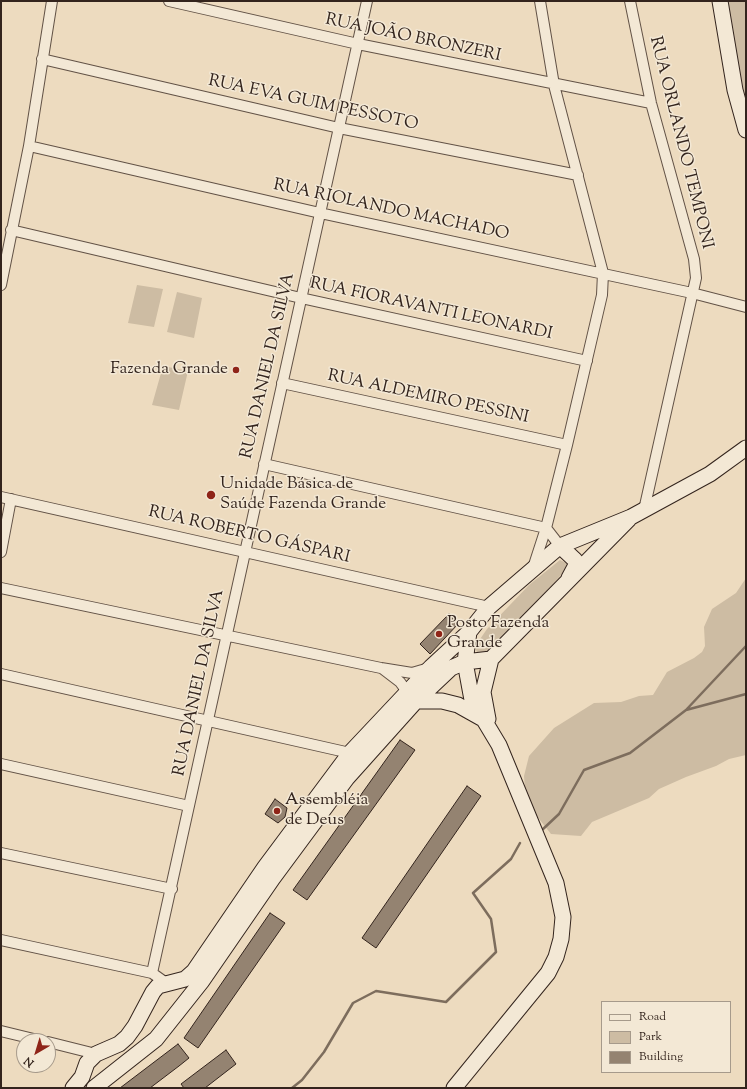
<!DOCTYPE html>
<meta charset="utf-8">
<style>
body{margin:0}
#map{position:relative;width:747px;height:1089px;overflow:hidden;background:#eddbbf;font-family:"Sorts Mill Goudy",serif}
canvas{display:block}
.frame{position:absolute;inset:0;border:2px solid #33241d;pointer-events:none}
.legend{position:absolute;left:601px;top:1001px;width:130px;height:72px;box-sizing:border-box;background:#f3e8d5;border:1px solid #a69a8b;margin:0;padding:5px 7px;list-style:none;font-size:12px;color:#33241d}
.legend li{display:flex;align-items:center;gap:8px;height:20px}
.legend b{width:20px;border:1px solid #a69a8b}
.north{position:absolute;left:16px;top:1033px;width:40px;height:40px;box-sizing:border-box;background:#f3e8d5;border:1px solid #a69a8b;border-radius:50%;rotate:218deg;font-size:11px;font-weight:700;line-height:16px;text-align:center;color:#33241d}
.north::after{content:'';display:block;margin:auto;width:14px;height:18px;background:#8f2418;clip-path:polygon(50% 0,100% 100%,50% 72%,0 100%)}
</style>
<div id="map">
<canvas width="747" height="1089"></canvas>
<div class="frame"></div>
<ul class="legend">
<li><b style="height:5px;background:#f3e8d5"></b>Road</li>
<li><b style="height:11px;background:#cdbca3"></b>Park</li>
<li><b style="height:11px;background:#948371"></b>Building</li>
</ul>
<div class="north">N</div>
</div>
<script>
const ctx = document.querySelector('canvas').getContext('2d');
ctx.lineJoin = 'round';
function fillPath(path, color) {
  ctx.fillStyle = color;
  ctx.fill(path, 'evenodd');
}
function poly(rows) {
  const path = new Path2D();
  for (const r of rows) {
    path.moveTo(r[0], r[1]);
    for (let i = 2; i < r.length; i += 2) path.lineTo(r[i], r[i + 1]);
  }
  return path;
}
function strokePath(path, color, width, dash) {
  ctx.strokeStyle = color;
  ctx.lineWidth = width;
  ctx.lineCap = dash ? 'butt' : 'round';
  ctx.setLineDash(dash || []);
  ctx.stroke(path);
}
function drawText(font, color, halo, rows, align = 'center') {
  ctx.font = font + ' "Sorts Mill Goudy",serif';
  ctx.lineWidth = 3;
  ctx.setLineDash([]);
  ctx.textBaseline = 'middle';
  ctx.strokeStyle = halo;
  ctx.fillStyle = color;
  for (const [text, x, y, turn = 0] of rows) {
    ctx.save();
    ctx.translate(x, y);
    ctx.rotate((+turn || 0) * Math.PI / 180);
    ctx.textAlign = isNaN(turn) ? turn : align;
    if (halo) ctx.strokeText(text, 0, 0);
    ctx.fillText(text, 0, 0);
    ctx.restore();
  }
}
fillPath(poly([
 [726,1,746,1,746,101,744,93],
 [137,285,163,289,154,327,128,323],
 [177,292,202,298,194,338,167,332],
 [163,366,188,371,179,410,152,405],
 [560,560,570,565,491,653,478,654,476,650,476,645,487,629,529,585],
 [746,578,746,755,729,759,716,766,686,777,659,789,649,798,592,822,581,836,551,834,536,815,525,789,524,776,529,756,554,728,594,703,621,702,639,696,653,695,667,672,694,658,702,652,705,646,704,627,712,609,736,593]
]), '#cdbca3');
strokePath(poly([
 [686,710,746,694],
 [542,830,559,814,584,770,630,753,686,710,746,646],
 [292,1088,302,1080,324,1052,353,1003,376,991,446,1002,496,952,491,919,473,893,511,859,520,843]
]), '#7d6d5d', 2.5);
const building = poly([
 [449,614,458,624,430,654,420,644,449,614],
 [400,740,415,750,307,900,293,890,400,740],
 [467,786,481,796,376,948,362,938,467,786],
 [275,799,287,808,285,817,278,823,265,814,275,799],
 [270,913,285,923,198,1048,184,1038,270,913],
 [178,1044,189,1058,179,1066,150,1088,120,1088,178,1044],
 [226,1050,236,1064,205,1088,184,1088,181,1084,226,1050]
]);
fillPath(building, '#948371');
strokePath(building, '#33241d', 1);
const minor = poly([
 [169,1,358,44,651,103],
 [630,1,651,103,694,259,696,278,644,510],
 [42,59,339,128,578,175],
 [29,146,320,213,692,293,746,307],
 [11,230,301,298,587,361],
 [1,285,29,146,52,1],
 [282,383,567,445],
 [264,464,546,528],
 [1,497,489,607],
 [546,528,560,546],
 [1,552,11,499],
 [533,568,546,528,567,445,602,295,603,273,554,85,540,1],
 [1,588,381,668,412,673,429,668],
 [383,669,400,682,408,693],
 [1,674,350,753],
 [1,764,189,806],
 [1,853,172,889],
 [1,940,152,973,166,983],
 [152,973,367,1],
 [1,1031,42,1041],
 [48,1042,96,1054]
]);
const secondary = poly([
 [720,1,735,90,746,130],
 [560,546,575,560,576,565,569,578],
 [491,659,629,519],
 [416,701,442,701,458,705,483,719],
 [488,719,483,692,491,659],
 [73,1088,82,1077,87,1063,96,1054,119,1044,127,1037,135,1026,153,992,158,986,185,979,194,971,265,867,350,753,431,667,469,632,489,607,560,546,631,517,710,474,746,448],
 [94,1088,156,1039,202,981,273,878,347,778,416,701,451,668,465,662,491,659],
 [454,1088,548,973,556,957,561,939,563,917,556,883,499,745,472,700,465,662,469,632]
]);
strokePath(minor, '#625246', 12);
strokePath(secondary, '#33241d', 17);
strokePath(minor, '#f3e8d5', 10);
strokePath(secondary, '#f3e8d5', 15);
for (const [x, y, r, color] of [
 [236,370,4,"#8f2418"],
 [211,495,5,"#8f2418"],
 [439,634,4,"#8f2418"],
 [277,811,4,"#8f2418"]
]) {
  const dot = new Path2D();
  dot.arc(x, y, r, 0, 2 * Math.PI);
  ctx.fillStyle = color;
  ctx.fill(dot);
  strokePath(dot, '#f3e8d5', 1.5);
}
drawText('17px', '#33241d', '#f3e8d5', [
 ["RUA JOÃO BRONZERI",413,39,12],
 ["RUA EVA GUIM PESSOTO",313,104,12],
 ["RUA ORLANDO TEMPONI",680,143,76],
 ["RUA RIOLANDO MACHADO",391,211,12],
 ["RUA FIORAVANTI LEONARDI",431,310,12],
 ["RUA DANIEL DA SILVA",269,366,-77],
 ["RUA ALDEMIRO PESSINI",428,398,12],
 ["RUA ROBERTO GÁSPARI",249,536,13],
 ["RUA DANIEL DA SILVA",200,683,-78]
]);
drawText('17px', '#33241d', '#f3e8d5', [
 ["Fazenda Grande",228,370,"right"],
 ["Unidade Básica de",220,485],
 ["Saúde Fazenda Grande",220,505],
 ["Posto Fazenda",447,624],
 ["Grande",447,644],
 ["Assembléia",285,801],
 ["de Deus",285,821]
], 'left');
</script>
